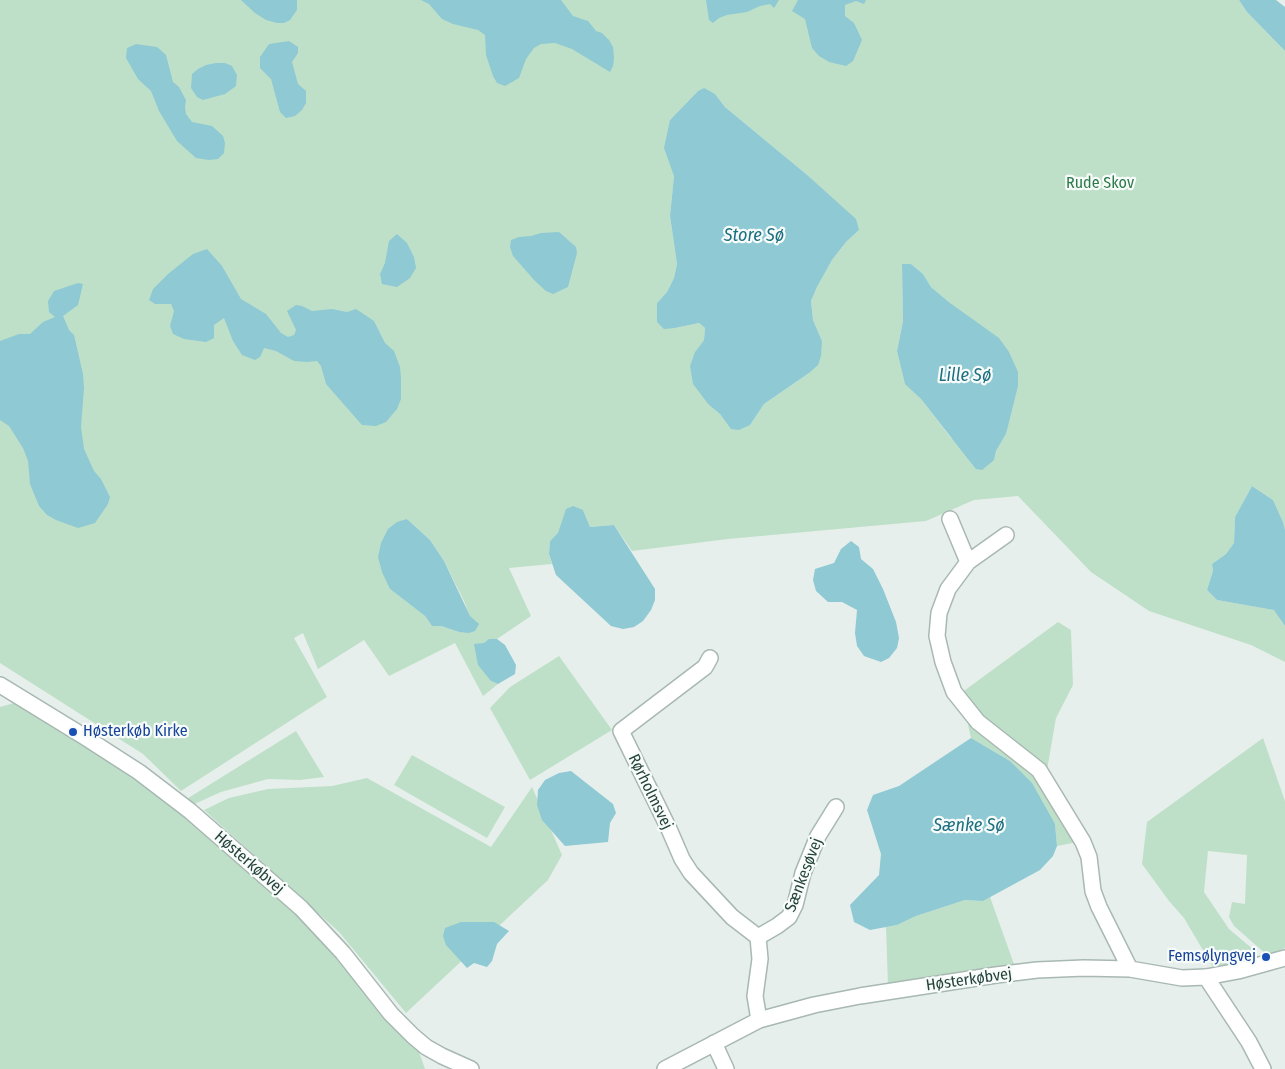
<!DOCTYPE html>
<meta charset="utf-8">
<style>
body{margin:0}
canvas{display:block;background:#e6efeb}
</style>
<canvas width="1285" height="1069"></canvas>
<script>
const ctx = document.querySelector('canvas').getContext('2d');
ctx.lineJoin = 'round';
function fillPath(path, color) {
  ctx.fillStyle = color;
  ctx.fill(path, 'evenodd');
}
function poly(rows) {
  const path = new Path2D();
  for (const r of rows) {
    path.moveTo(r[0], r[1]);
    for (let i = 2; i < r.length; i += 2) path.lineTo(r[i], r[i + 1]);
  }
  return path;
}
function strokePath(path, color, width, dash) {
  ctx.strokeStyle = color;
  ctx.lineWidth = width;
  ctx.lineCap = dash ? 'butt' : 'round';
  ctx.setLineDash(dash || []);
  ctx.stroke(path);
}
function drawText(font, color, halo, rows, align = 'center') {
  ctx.font = font + ' "Fira Sans Condensed",sans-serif';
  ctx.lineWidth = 4.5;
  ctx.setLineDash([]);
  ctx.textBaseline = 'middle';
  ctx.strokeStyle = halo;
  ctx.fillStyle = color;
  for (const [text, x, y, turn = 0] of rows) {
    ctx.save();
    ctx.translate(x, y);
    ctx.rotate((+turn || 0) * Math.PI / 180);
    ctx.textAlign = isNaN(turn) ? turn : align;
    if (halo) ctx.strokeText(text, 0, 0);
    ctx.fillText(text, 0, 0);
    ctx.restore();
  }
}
fillPath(poly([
 [0,0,1239,0,1247,12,1285,51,1285,530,1283,522,1273,500,1252,486,1235,517,1234,543,1226,554,1212,564,1213,571,1207,590,1217,600,1275,610,1285,626,1285,662,1251,645,1149,611,1091,572,1018,496,974,500,926,521,728,539,632,551,614,525,590,527,583,510,550,541,549,554,552,564,509,568,531,616,497,639,489,639,491,681,498,684,483,696,455,643,389,676,364,640,318,669,303,633,294,638,327,697,181,791,143,754,0,663],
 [698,91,715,94,725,107,806,174,859,230,846,242,832,260,817,287,811,301,813,320,822,341,809,373,764,404,750,425,731,428,720,414,709,405,695,352,704,340,705,328,699,323,675,328,657,303,667,292,674,278,677,264,670,216,674,176,670,120],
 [902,264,911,264,923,274,931,287,950,303,1011,410,1006,434,996,451,994,460,951,438,921,399,905,383,897,351,903,321],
 [407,519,430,540,444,561,464,601,470,617,459,632,441,626,432,626,425,616,390,589],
 [1058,622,1071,630,1073,685,1056,718,1047,770,1078,842,1057,846,1055,824,1010,761,971,738,961,693],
 [559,656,612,730,530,780,490,708,510,687],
 [21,701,118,767,206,834,253,874,298,916,419,1052,425,1069,0,1069,0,707],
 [296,731,324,777,300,780,268,779,221,792,190,806,185,800],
 [1263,738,1285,801,1285,948,1267,955,1234,926,1229,917,1232,902,1245,904,1247,855,1208,851,1204,892,1229,929,1254,950,1260,960,1214,969,1184,918,1169,901,1142,864,1147,822],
 [412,755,505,807,487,838,394,785],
 [367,778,491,847,532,787,562,855,548,880,406,1013,339,932,204,810,229,798,268,789,332,786],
 [990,897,1015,967,888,986,886,927,897,925,916,916,965,900,983,901]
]), '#bfe0c8');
fillPath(poly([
 [241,0,297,0,297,10,290,20,284,23,277,23,266,20,255,13],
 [421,0,561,0,573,16,588,21,596,31,602,33,609,40,613,47,614,58,613,66,610,72,572,49,555,43,541,44,534,48,526,59,519,78,505,86,497,83,493,76,486,55,485,35,478,30,453,24,442,19,429,4],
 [706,0,779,0,774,8,770,4,760,6,747,12,727,15,719,18,713,23,709,20],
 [798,0,866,0,864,4,856,1,845,5,845,16,854,23,862,40,853,61,846,66,829,62,819,56,812,48,805,19,792,11],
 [1239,0,1276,0,1285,7,1285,51,1247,12],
 [289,41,298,47,298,53,292,62,298,84,306,91,306,103,302,110,295,116,286,118,280,112,271,79,260,68,260,57,269,44],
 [136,44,157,47,166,55,173,82,179,87,186,100,185,107,186,114,192,122,212,126,223,136,225,143,224,153,218,159,209,160,196,158,177,141,159,111,151,91,138,79,126,58,127,48],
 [216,63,225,63,232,66,237,75,236,86,225,94,203,100,197,97,191,88,192,74,198,69,206,65],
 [704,88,715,94,725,107,806,174,856,219,859,230,846,242,832,260,817,287,811,301,813,320,822,341,821,356,818,365,809,373,764,404,750,425,739,430,731,429,720,414,709,405,693,384,690,366,695,352,704,340,705,328,699,323,675,328,664,329,657,322,657,303,667,292,674,278,677,264,670,216,674,176,664,148,670,120,698,91],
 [559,232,576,247,577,253,568,287,553,294,546,291,535,281,513,256,510,247,511,240,519,237,531,236,541,233],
 [397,234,407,243,414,257,416,268,410,278,397,287,382,284,380,274,385,263,389,241],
 [207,249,222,266,241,299,266,314,281,333,288,337,294,335,296,330,287,311,296,305,302,306,312,311,332,309,347,312,356,309,374,321,385,343,394,351,400,367,401,378,401,399,397,409,386,422,376,426,362,425,326,384,321,366,317,361,307,362,294,361,276,351,264,348,260,357,255,360,242,355,233,341,224,318,214,325,214,338,206,342,184,339,173,334,170,326,174,311,171,304,155,304,149,300,153,289,168,274,193,254],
 [902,264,911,264,923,274,931,287,950,303,999,338,1009,352,1018,372,1018,386,1006,434,996,451,994,460,982,470,976,469,968,459,921,399,905,384,897,351,903,321],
 [78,283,83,284,78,305,63,316,69,330,74,335,83,374,84,388,81,427,84,449,94,471,101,479,110,497,108,504,95,523,78,528,56,520,47,515,39,506,30,484,28,461,23,448,9,426,0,420,0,341,19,334,30,334,43,322,55,317,49,312,48,301,54,291],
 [1252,486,1273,500,1283,522,1285,530,1285,626,1274,610,1217,600,1207,590,1213,571,1212,564,1226,554,1234,543,1235,517],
 [573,506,583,510,590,527,614,525,655,589,655,600,651,610,643,621,634,627,623,629,611,626,556,575,549,554,550,541,558,533,566,509],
 [407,519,430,540,444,561,470,616,479,624,475,631,469,633,459,632,441,626,432,626,425,616,390,589,382,572,378,557,381,543,388,529,397,522],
 [851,541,859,547,861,559,873,569,883,589,896,622,899,638,897,648,889,658,881,662,864,656,857,646,855,633,857,610,842,602,828,602,816,591,813,580,815,569,834,563,841,549],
 [489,639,497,639,505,645,516,665,515,674,498,684,491,681,478,665,474,644,484,643],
 [971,738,1010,761,1032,783,1055,824,1057,846,1053,856,1040,870,983,901,965,900,916,916,897,925,870,930,854,922,850,905,879,875,881,854,867,810,873,795,899,786],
 [571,771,613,804,616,813,610,823,608,842,565,846,542,820,537,805,538,790,545,780,559,773],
 [461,922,494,922,509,931,497,944,492,961,487,967,474,963,467,968,446,945,443,936,445,928]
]), '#8ec9d4');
const minor = poly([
 [950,519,968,562],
 [1006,535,968,562,948,589,939,613,937,636,943,662,954,692,978,722,1039,770,1083,842,1089,857,1093,891,1099,907,1130,969],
 [710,658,705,667,621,731,669,829,682,859,691,873,732,917,758,937],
 [0,685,80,734,139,772,190,811,301,908,343,953,391,1014,413,1036,426,1047,442,1056,471,1069],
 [1206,977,1249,1042,1263,1069],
 [759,1020,755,996,760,959,758,937,777,926,789,917,795,905,803,873,818,836,836,807],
 [714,1043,726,1069],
 [665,1069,759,1020,814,1005,860,996,996,975,1037,970,1084,968,1130,969,1182,978,1206,977,1238,971,1285,958]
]);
strokePath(minor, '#a8b8b2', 18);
strokePath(minor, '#fff', 15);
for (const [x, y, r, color] of [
 [73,732,5,"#1a4fb4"],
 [1266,957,5,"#1a4fb4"]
]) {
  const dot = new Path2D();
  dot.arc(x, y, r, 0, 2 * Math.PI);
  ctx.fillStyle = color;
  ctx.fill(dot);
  strokePath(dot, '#f7fbf9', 2);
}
drawText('16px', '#2d7a4b', '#f7fbf9', [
 ["Rude Skov",1100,184]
]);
drawText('16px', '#164399', '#f7fbf9', [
 ["Høsterkøb Kirke",83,732],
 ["Femsølyngvej",1256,957,"right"]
], 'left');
drawText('16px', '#24423a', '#f7fbf9', [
 ["Rørholmsvej",650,792,64],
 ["Høsterkøbvej",249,863,41],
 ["Sænkesøvej",804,875,-69],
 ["Høsterkøbvej",969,980,-8]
]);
drawText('italic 18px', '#1c6f80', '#f7fbf9', [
 ["Store Sø",754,236],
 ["Lille Sø",965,376],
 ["Sænke Sø",969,826]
]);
</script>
